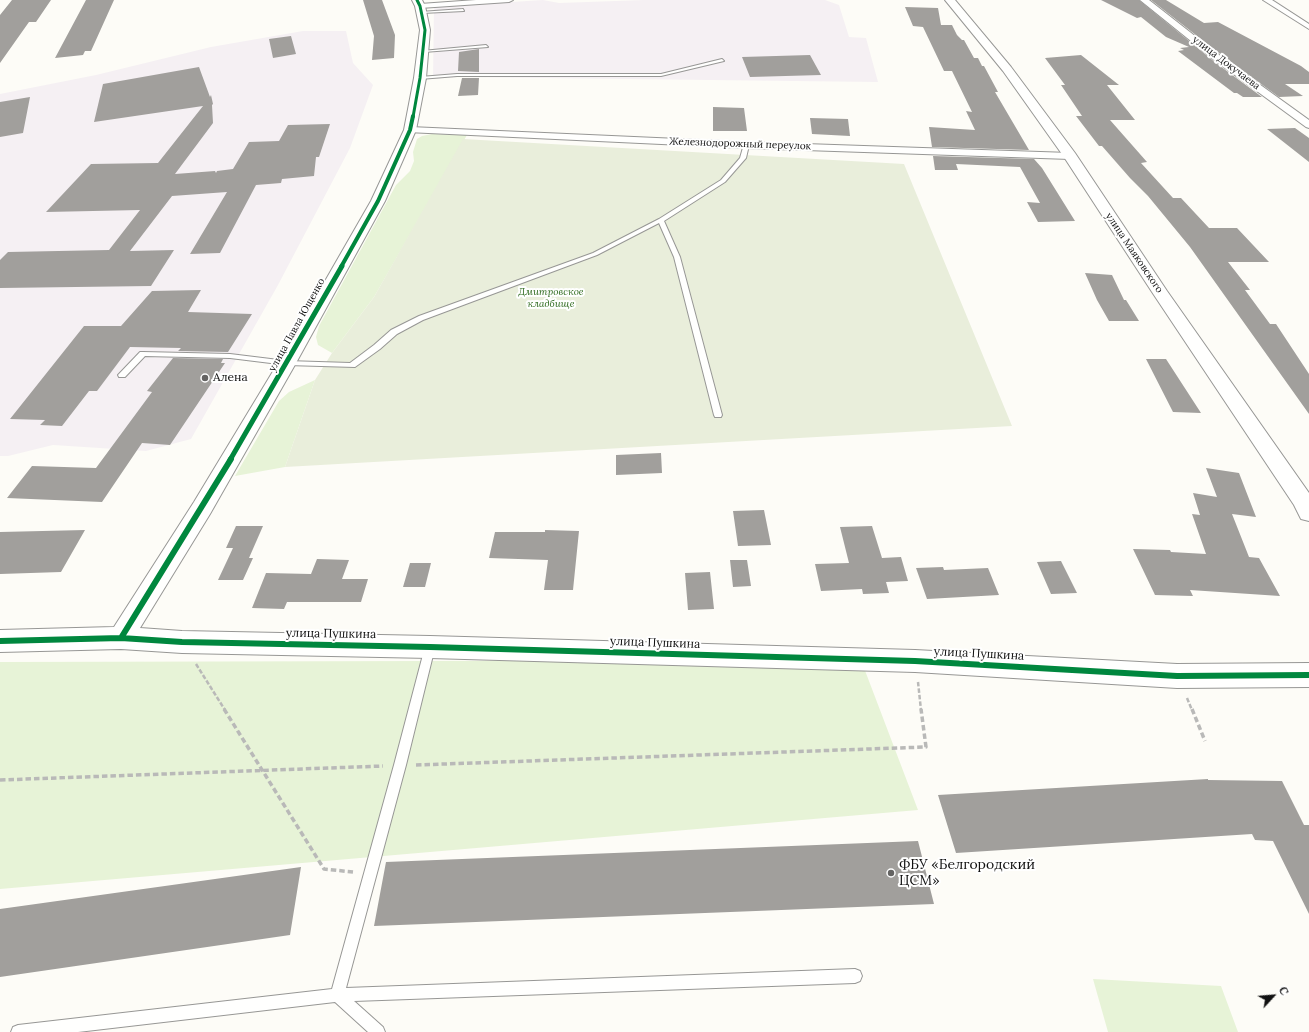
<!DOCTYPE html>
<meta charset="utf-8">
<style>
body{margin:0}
#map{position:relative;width:1309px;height:1032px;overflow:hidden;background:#fdfcf7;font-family:Lora,serif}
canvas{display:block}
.north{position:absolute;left:1253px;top:976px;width:40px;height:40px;-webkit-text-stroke:3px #fff;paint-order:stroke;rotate:64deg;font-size:11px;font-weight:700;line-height:16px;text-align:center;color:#111}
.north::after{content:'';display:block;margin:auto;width:14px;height:18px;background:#111;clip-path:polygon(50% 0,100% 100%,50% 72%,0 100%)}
</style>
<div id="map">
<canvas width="1309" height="1032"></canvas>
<div class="north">С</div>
</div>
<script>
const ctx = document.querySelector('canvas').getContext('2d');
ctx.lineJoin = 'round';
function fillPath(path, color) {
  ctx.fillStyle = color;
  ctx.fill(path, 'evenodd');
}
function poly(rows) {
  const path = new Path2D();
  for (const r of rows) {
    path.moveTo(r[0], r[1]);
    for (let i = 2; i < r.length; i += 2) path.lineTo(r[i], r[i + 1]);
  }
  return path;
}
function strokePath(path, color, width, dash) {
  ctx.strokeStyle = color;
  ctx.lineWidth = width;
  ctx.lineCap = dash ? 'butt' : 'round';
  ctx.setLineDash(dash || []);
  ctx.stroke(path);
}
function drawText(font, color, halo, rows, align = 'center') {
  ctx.font = font + ' Lora,serif';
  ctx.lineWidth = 4;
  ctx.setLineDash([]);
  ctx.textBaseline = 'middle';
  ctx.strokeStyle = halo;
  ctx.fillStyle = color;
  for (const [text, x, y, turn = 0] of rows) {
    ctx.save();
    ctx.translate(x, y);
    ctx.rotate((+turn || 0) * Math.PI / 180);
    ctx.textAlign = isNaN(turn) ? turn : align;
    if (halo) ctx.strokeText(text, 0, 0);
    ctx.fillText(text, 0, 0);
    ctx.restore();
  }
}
fillPath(poly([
 [543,0,559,3,644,0,825,0,839,5,849,37,866,38,878,82,458,77,433,79,434,7],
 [303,31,346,31,353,63,373,85,350,148,278,285,191,439,146,451,53,445,8,456,0,456,0,94,96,75,211,47]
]), '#f5f0f3');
fillPath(poly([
 [432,134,467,135,374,297,332,353,318,345,316,337,319,326,396,185,410,171,414,161,413,152,417,139,422,136],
 [315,380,285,467,235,476,279,401,289,392],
 [861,660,918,810,0,889,0,662],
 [1093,979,1221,986,1238,1032,1108,1032]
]), '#e7f3d7');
fillPath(poly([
 [463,139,904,164,1012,426,285,467,315,380,332,353,374,297]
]), '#e9eedb');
fillPath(poly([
 [12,0,51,0,36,22,29,22,0,63,0,15],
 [86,0,114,0,91,51,85,51,83,55,55,58],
 [363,0,382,0,395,35,394,58,372,60,374,36],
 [1101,0,1139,0,1216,63,1262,97,1243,97,1237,93,1234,93,1178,51,1184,50,1180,48,1189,47,1166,37,1141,17,1137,18],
 [1151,0,1166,0,1204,23,1218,22,1301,66,1309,72,1309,84,1285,84,1303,96,1279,97,1224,57],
 [905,7,938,8,941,25,952,25,957,35,962,40,964,40,974,58,978,58,982,66,984,66,998,92,995,92,1029,150,932,147,929,127,975,130,966,111,972,112,952,71,944,71,923,27,913,26],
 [291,36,296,54,273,58,269,39],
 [479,49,479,72,458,71,459,52],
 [810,55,821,75,750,77,742,57],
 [1081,55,1119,85,1107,85,1135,120,1110,120,1147,162,1141,163,1173,198,1181,198,1209,228,1237,228,1269,262,1228,262,1250,290,1245,290,1270,324,1276,324,1309,374,1309,414,1190,247,1148,196,1130,178,1102,146,1099,146,1076,116,1082,116,1061,85,1065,85,1045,58],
 [199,67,210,97,211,95,213,104,212,105,213,123,175,174,215,171,216,173,217,171,233,169,249,142,279,141,288,125,330,124,319,157,316,157,314,176,282,179,281,183,256,185,220,253,190,254,227,192,172,196,130,251,174,250,151,286,0,288,0,260,8,252,109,250,140,210,46,212,91,164,158,163,203,106,94,122,103,84],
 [462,78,479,78,478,95,458,96],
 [30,97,23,133,0,137,0,102],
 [713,107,744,108,747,131,713,131],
 [810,118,848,119,850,136,812,134],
 [1295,128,1309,138,1309,162,1267,129],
 [933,156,1034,159,1042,168,1075,221,1038,222,1027,202,1040,203,1020,167,956,164,958,170,935,170],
 [1085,273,1112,275,1124,300,1126,300,1139,321,1109,321,1097,300],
 [201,290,188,312,252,314,228,352,178,351,181,348,130,347,97,391,89,391,62,426,40,425,45,420,10,419,84,326,121,326,152,291],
 [173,358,223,359,221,363,225,363,170,445,142,443,102,502,7,498,32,466,96,468,152,392,147,391],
 [1146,359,1166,359,1201,413,1173,412],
 [661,453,662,473,616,475,616,455],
 [1206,468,1239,473,1256,517,1232,514,1249,557,1259,558,1280,596,1190,590,1193,596,1155,595,1133,549,1170,550,1171,552,1206,554,1192,514,1200,515,1193,493,1217,497],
 [764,510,771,545,738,546,733,511],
 [236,526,263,526,249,558,253,558,243,580,218,580,233,548,226,548],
 [872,526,882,558,901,557,908,581,886,582,889,593,863,594,862,589,821,591,815,564,849,563,840,527],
 [85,530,61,572,0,574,0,532],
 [545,530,579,531,573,590,544,590,548,560,489,558,495,532,545,532],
 [317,559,349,560,342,579,368,579,361,602,287,602,284,609,252,608,266,573,311,574],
 [730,560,747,560,751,586,733,587],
 [1061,561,1077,593,1051,594,1037,562],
 [410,563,431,563,425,587,403,587],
 [943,567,944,570,988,568,999,595,927,599,916,568],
 [710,572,714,609,688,610,685,573],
 [1208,779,1208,780,1282,781,1304,825,1309,825,1309,914,1273,841,1255,840,1252,834,956,853,938,795],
 [918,841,934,904,374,926,386,862],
 [301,867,290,935,0,977,0,909]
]), '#a19f9c');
const service = poly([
 [463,9,464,11,422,13,420,12,463,9],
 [486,45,488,47,424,52,422,51,486,45],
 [722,59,724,61,661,76,457,76,420,79,418,78,420,77,457,74,661,74,722,59],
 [744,144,749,145,746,158,725,182,664,221,680,257,722,415,721,417,715,417,714,415,674,257,659,223,597,255,423,320,397,334,380,349,355,367,287,365,230,358,145,356,125,377,119,377,118,375,140,352,143,352,230,354,287,361,350,363,374,345,391,330,419,316,593,253,659,219,721,180,740,158,744,144],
 [430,642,434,644,435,647,406,765,346,988,855,969,860,971,862,976,860,981,855,983,354,1001,383,1027,385,1032,368,1032,335,1002,78,1032,11,1032,13,1027,18,1025,332,989,394,765,425,647,426,644,430,642]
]);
const minor = poly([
 [476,0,513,0,509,2,420,8,416,6,420,4,476,0],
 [1140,0,1149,0,1223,58,1309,120,1309,128,1306,127,1217,62,1140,0],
 [1263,0,1272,0,1309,24,1309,29,1263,0],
 [410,127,746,142,1070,153,1075,156,1070,159,746,148,407,132,405,130,410,127]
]);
const tertiary = poly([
 [412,0,422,0,425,6,430,30,426,78,416,130,385,201,296,363,210,514,140,628,182,631,430,636,915,650,1177,664,1309,663,1309,687,1177,688,915,672,430,658,182,653,121,649,0,652,0,630,114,627,194,502,278,363,371,201,404,130,414,78,420,30,415,6,412,0],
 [945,0,955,0,1011,67,1075,153,1167,291,1309,493,1309,521,1301,519,1294,505,1152,292,1064,157,1003,71,945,0]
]);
strokePath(service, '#979795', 2);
strokePath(minor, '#979795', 2);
strokePath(tertiary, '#979795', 2);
strokePath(poly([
 [196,664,225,710],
 [918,682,921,710],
 [1187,698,1192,710]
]), '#b9b9b8', 2.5, [4.5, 2]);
strokePath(poly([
 [224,709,324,869,353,872],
 [1192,709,1205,741],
 [416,765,926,747,921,709],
 [0,780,383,766]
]), '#b9b9b8', 3.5, [5.5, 3]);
fillPath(service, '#fffffe');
fillPath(minor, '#fffffe');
fillPath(tertiary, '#fffffe');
strokePath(poly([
 [413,117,420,78,425,30,420,6,417,0]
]), '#00873e', 3);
strokePath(poly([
 [341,267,378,201,410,130,413,116]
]), '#00873e', 4);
strokePath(poly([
 [230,460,342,266]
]), '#00873e', 5);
strokePath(poly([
 [121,638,231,459],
 [0,641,121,638,182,642,430,647,915,661,1177,676,1309,675]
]), '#00873e', 6);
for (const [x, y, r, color] of [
 [205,378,4,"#646362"],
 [891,873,4,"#646362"]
]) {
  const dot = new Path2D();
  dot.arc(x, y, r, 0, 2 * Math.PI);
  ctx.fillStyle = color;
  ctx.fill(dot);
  strokePath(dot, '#fff', 1.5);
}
drawText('10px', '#111', '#fff', [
 ["улица Докучаева",1226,63,37],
 ["Железнодорожный переулок",740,144,2],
 ["улица Маяковского",1134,253,56],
 ["улица Павла Ющенко",297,325,-61]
]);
drawText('italic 10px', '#2f6b1f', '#fff', [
 ["Дмитровское",551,292],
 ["кладбище",551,304]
]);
drawText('12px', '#111', '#fff', [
 ["Алена",213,378]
], 'left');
drawText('12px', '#111', '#fff', [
 ["улица Пушкина",331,634,1],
 ["улица Пушкина",655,643,2],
 ["улица Пушкина",979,654,3]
]);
drawText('14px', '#111', '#fff', [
 ["ФБУ «Белгородский",899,865],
 ["ЦСМ»",899,881]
], 'left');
</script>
